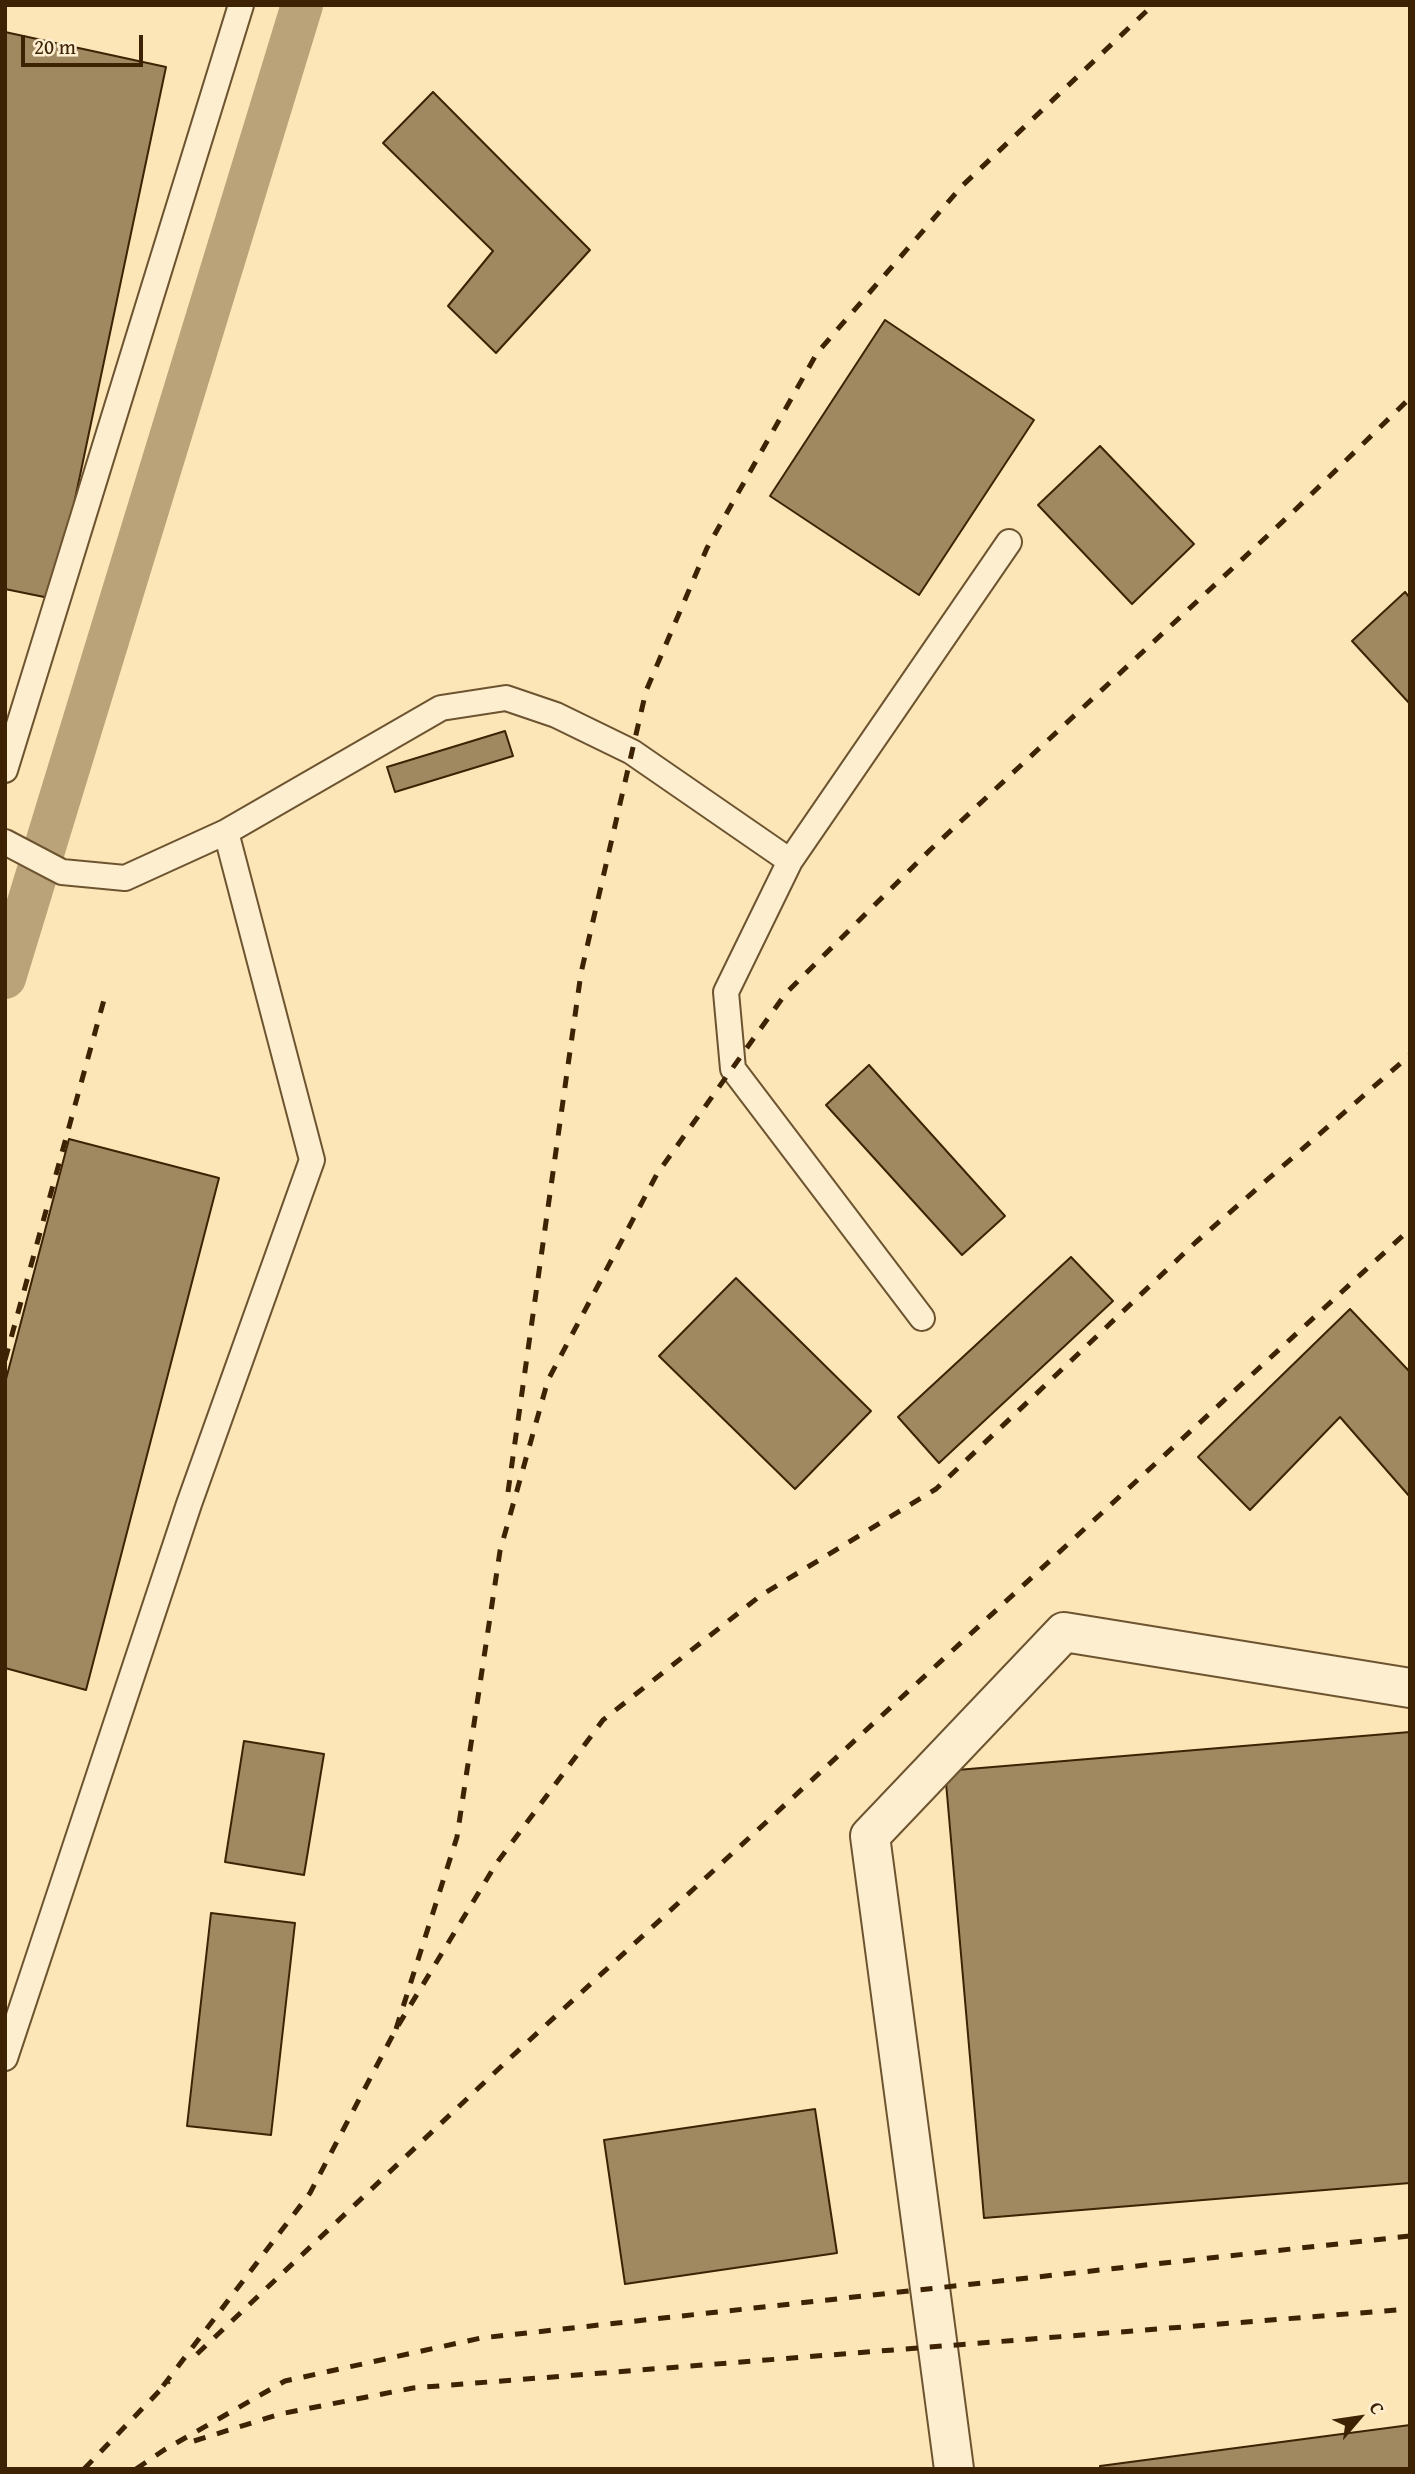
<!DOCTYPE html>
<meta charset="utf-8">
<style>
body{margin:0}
#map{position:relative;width:1415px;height:2474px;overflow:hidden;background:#fce5b6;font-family:"Gentium Book Plus",serif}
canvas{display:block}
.frame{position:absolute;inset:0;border:7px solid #3d2303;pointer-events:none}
.north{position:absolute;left:1324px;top:2383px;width:70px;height:70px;-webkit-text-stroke:5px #fdeed0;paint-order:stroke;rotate:61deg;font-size:19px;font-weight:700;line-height:28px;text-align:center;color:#3d2303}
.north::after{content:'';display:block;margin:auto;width:24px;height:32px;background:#3d2303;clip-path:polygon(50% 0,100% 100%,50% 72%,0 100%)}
.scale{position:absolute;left:21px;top:35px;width:122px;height:32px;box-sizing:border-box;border:4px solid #3d2303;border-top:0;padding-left:9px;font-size:21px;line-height:24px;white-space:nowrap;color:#3d2303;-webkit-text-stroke:5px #fdeed0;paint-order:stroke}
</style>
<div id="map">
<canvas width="1415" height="2474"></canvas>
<div class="frame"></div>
<div class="north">С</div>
<div class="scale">20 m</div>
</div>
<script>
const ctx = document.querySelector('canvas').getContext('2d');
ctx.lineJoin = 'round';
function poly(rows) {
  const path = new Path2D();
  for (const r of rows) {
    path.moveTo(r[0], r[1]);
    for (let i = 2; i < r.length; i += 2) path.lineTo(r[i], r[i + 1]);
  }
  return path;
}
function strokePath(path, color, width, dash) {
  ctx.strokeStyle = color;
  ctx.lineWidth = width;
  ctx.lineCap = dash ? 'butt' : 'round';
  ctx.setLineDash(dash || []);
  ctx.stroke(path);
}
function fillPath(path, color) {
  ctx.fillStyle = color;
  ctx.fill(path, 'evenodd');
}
strokePath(poly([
 [5,978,302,5]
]), '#bba379', 42);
const building = poly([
 [5,32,166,67,54,599,5,589,5,32],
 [433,92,590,250,496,353,448,306,493,251,383,143,433,92],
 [885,320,1034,420,919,595,770,496,885,320],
 [1100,446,1194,544,1132,604,1038,505,1100,446],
 [1405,592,1410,598,1410,704,1352,641,1405,592],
 [505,731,513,756,395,792,387,767,505,731],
 [869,1065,1005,1216,962,1255,826,1105,869,1065],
 [69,1139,219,1178,86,1690,5,1668,5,1383,69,1139],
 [1071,1257,1113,1301,939,1463,898,1417,1071,1257],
 [736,1278,871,1411,795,1489,659,1356,736,1278],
 [1350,1309,1410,1372,1410,1497,1340,1417,1250,1510,1198,1457,1350,1309],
 [1410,1732,1410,2183,984,2218,945,1771,1410,1732],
 [244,1741,324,1754,304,1875,225,1862,244,1741],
 [211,1913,295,1923,271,2135,187,2126,211,1913],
 [815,2109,837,2253,625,2284,604,2140,815,2109],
 [1410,2425,1410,2469,1100,2469,1100,2466,1410,2425]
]);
fillPath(building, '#a08860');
strokePath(building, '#3d2303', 2);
const lane = poly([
 [5,770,241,5],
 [5,842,62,872,125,878,226,832,441,708,506,698,556,715,632,752,790,861,1009,542],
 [790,861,726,992,733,1069,922,1318],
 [5,2058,189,1504,312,1160,226,832]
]);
const street = poly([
 [954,2469,870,1836,1064,1632,1410,1688]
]);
strokePath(lane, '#6d5430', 28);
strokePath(street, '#6d5430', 42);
strokePath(lane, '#fdeed0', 24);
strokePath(street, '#fdeed0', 38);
strokePath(poly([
 [5,1360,105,996],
 [508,1492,581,973,646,691,707,548,817,353,962,186,1153,5],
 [396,2029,457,1837,500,1551,548,1380,657,1174,786,993,930,850,1293,512,1410,398],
 [197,2354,508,2060,1410,1229],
 [163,2386,310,2193,396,2029,496,1864,603,1720,760,1596,936,1489,1196,1242,1410,1055],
 [194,2441,280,2414,413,2388,1410,2309],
 [84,2469,169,2381],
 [136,2469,164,2450,285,2381,481,2338,1410,2236]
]), '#3d2303', 5, [12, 12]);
</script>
